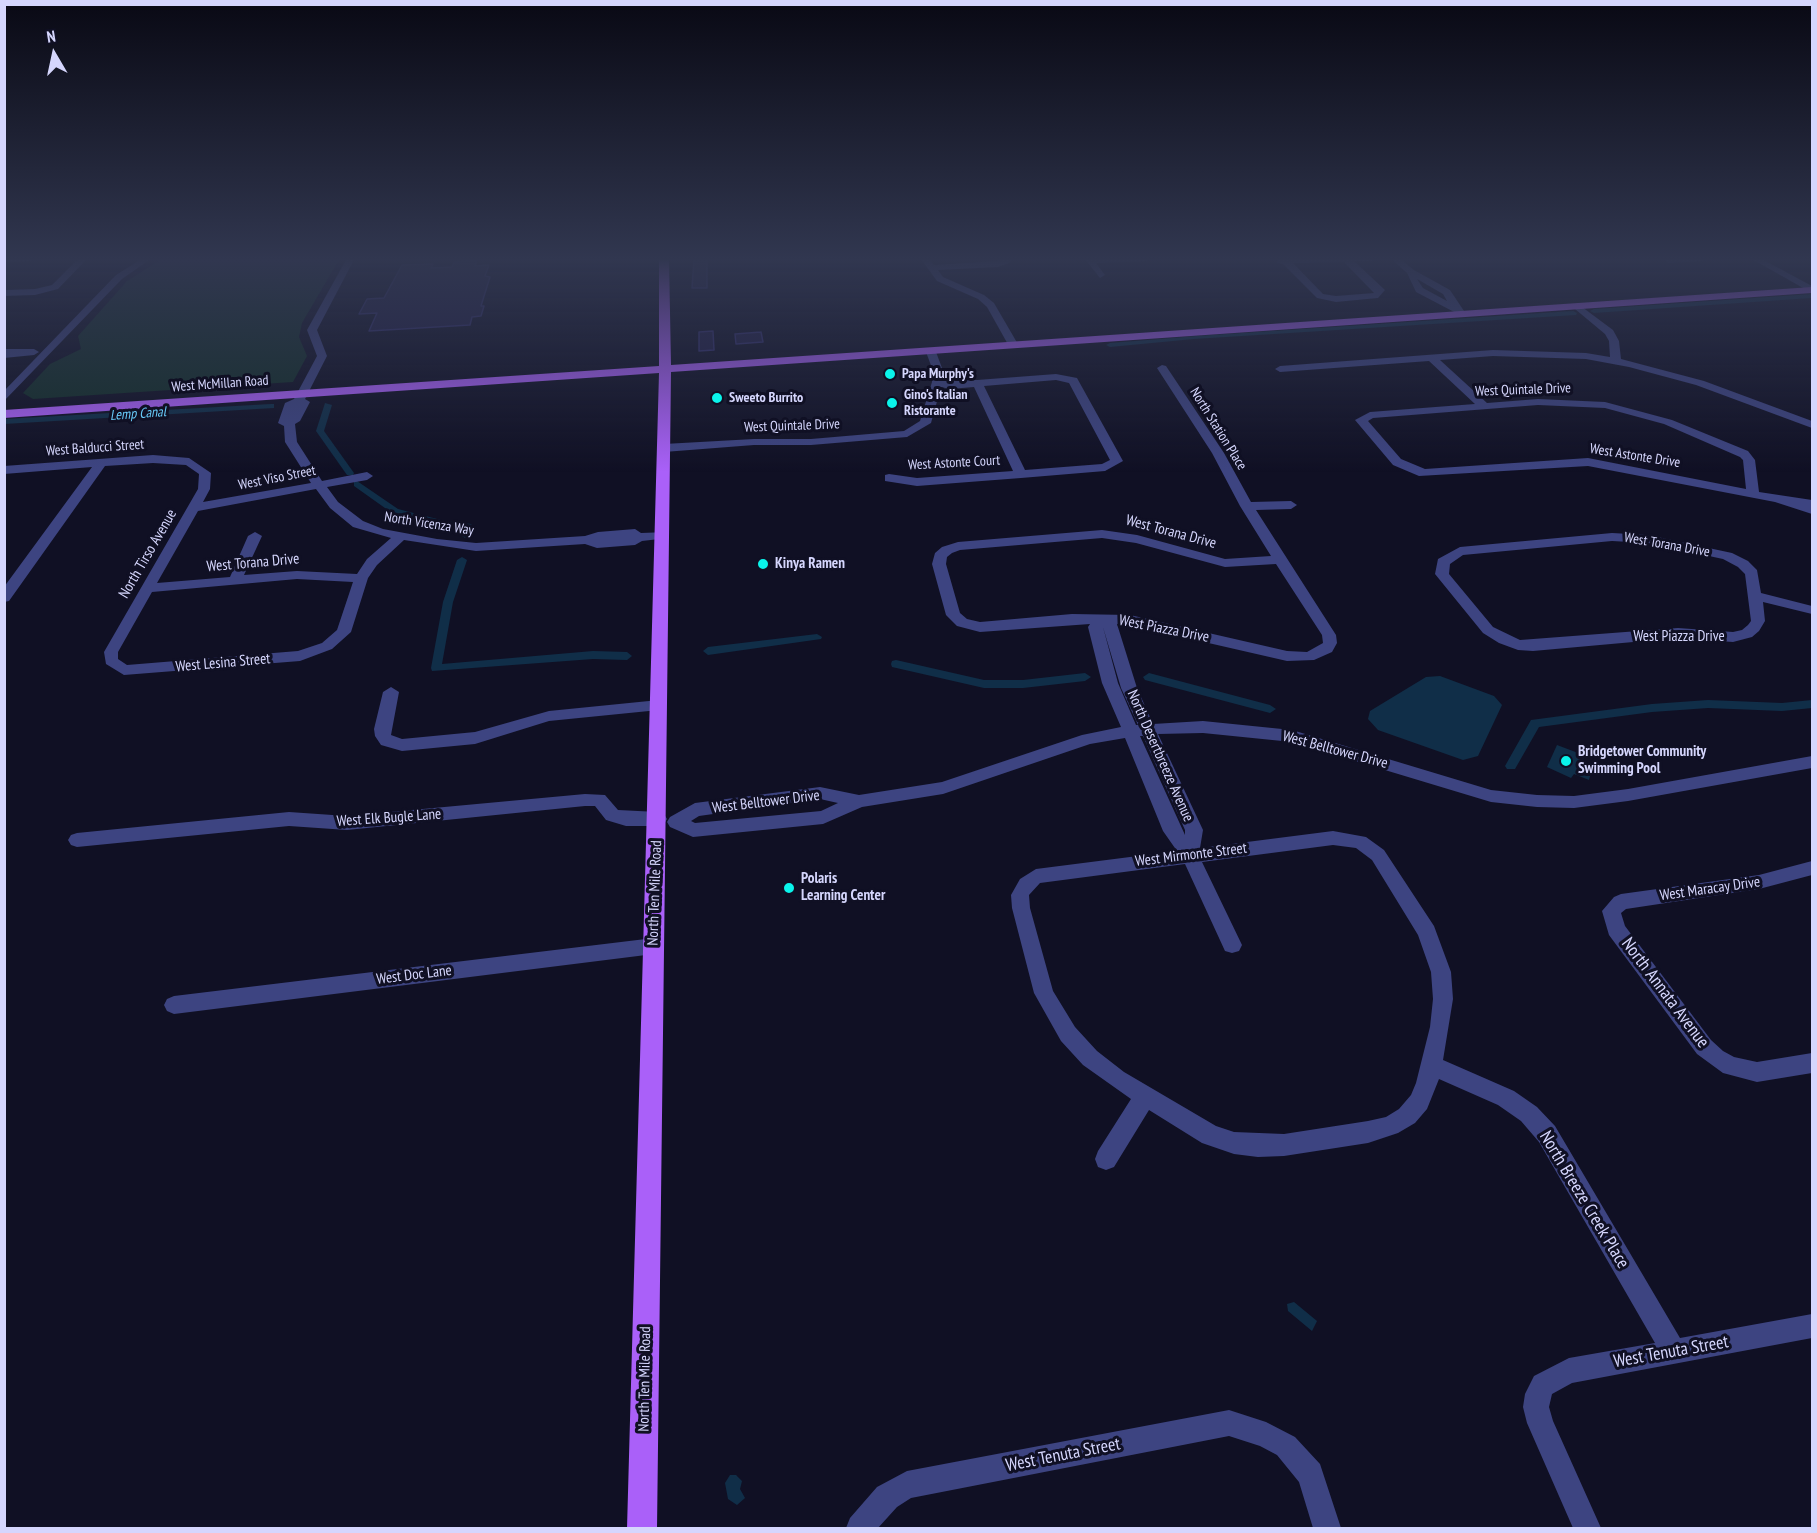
<!DOCTYPE html>
<style>
body{margin:0}
#map{position:relative;width:1817px;height:1533px;overflow:hidden;background:#101024;font-family:"PT Sans Narrow",sans-serif}
canvas{display:block}
.frame{position:absolute;inset:0;border:6px solid #d5d6fd;pointer-events:none}
.north{position:absolute;left:24px;top:24px;width:60px;height:60px;-webkit-text-stroke:4px #101024;paint-order:stroke;rotate:351deg;font-size:16px;font-weight:700;line-height:24px;text-align:center;color:#d5d6fd}
.north::after{content:'';display:block;margin:auto;width:21px;height:27px;background:#d5d6fd;clip-path:polygon(50% 0,100% 100%,50% 72%,0 100%)}
</style>
<div id="map">
<canvas width="1817" height="1533"></canvas>
<div class="frame"></div>
<div class="north">N</div>
</div>
<script>
const ctx = document.querySelector('canvas').getContext('2d');
ctx.lineJoin = 'round';
function fillPath(path, color) {
  ctx.fillStyle = color;
  ctx.fill(path, 'evenodd');
}
function poly(rows) {
  const path = new Path2D();
  for (const r of rows) {
    path.moveTo(r[0], r[1]);
    for (let i = 2; i < r.length; i += 2) path.lineTo(r[i], r[i + 1]);
  }
  return path;
}
function strokePath(path, color, width, dash) {
  ctx.strokeStyle = color;
  ctx.lineWidth = width;
  ctx.lineCap = dash ? 'butt' : 'round';
  ctx.setLineDash(dash || []);
  ctx.stroke(path);
}
function drawText(font, color, halo, rows, align = 'center') {
  ctx.font = font + ' "PT Sans Narrow",sans-serif';
  ctx.lineWidth = 6;
  ctx.setLineDash([]);
  ctx.textBaseline = 'middle';
  ctx.strokeStyle = halo;
  ctx.fillStyle = color;
  for (const [text, x, y, turn = 0] of rows) {
    ctx.save();
    ctx.translate(x, y);
    ctx.rotate((+turn || 0) * Math.PI / 180);
    ctx.textAlign = isNaN(turn) ? turn : align;
    if (halo) ctx.strokeText(text, 0, 0);
    ctx.fillText(text, 0, 0);
    ctx.restore();
  }
}
fillPath(poly([
 [163,258,340,258,302,323,299,337,307,356,293,382,33,399,23,393,50,364,81,349,78,336,127,281]
]), '#132e29');
fillPath(poly([
 [1440,676,1494,696,1502,705,1478,756,1463,760,1378,730,1368,719,1370,711,1426,677],
 [1557,745,1586,756,1578,766,1591,772,1589,780,1574,774,1571,778,1547,767],
 [1294,1302,1317,1321,1312,1331,1288,1311,1287,1304],
 [730,1475,736,1475,742,1481,740,1489,745,1498,737,1505,728,1499,725,1483]
]), '#102e48');
fillPath(poly([
 [1812,294,1812,298,1594,313,1590,311,1594,309,1812,294],
 [1573,311,1577,313,1576,315,1194,339,1110,347,1106,345,1110,343,1197,336,1573,311],
 [325,403,332,405,324,431,354,473,353,475,347,475,316,431,325,403],
 [271,404,274,404,274,408,4,424,4,419,271,404],
 [357,481,398,509,445,521,471,524,475,530,470,538,467,539,462,536,465,529,445,527,392,513,354,486,354,482,357,481],
 [462,557,467,560,453,602,442,664,593,651,627,652,632,656,627,660,593,659,432,671,431,668,443,602,457,560,462,557],
 [817,634,822,637,821,639,708,655,703,651,708,647,817,634],
 [896,660,984,680,1023,680,1085,673,1091,677,1085,681,1023,688,984,688,892,667,891,664,892,661,896,660],
 [1149,673,1270,705,1276,709,1270,713,1145,680,1143,677,1149,673],
 [1708,700,1782,703,1812,700,1812,708,1782,711,1708,708,1652,712,1539,727,1515,769,1507,769,1505,766,1531,720,1652,704,1708,700]
]), '#102e48');
const building = poly([
 [694,258,707,258,707,288,692,288,694,258],
 [477,260,475,266,489,265,485,276,490,277,481,306,484,306,481,316,472,317,470,325,369,331,377,313,359,314,367,299,384,298,402,265,433,264,431,268,452,267,454,262,477,260],
 [713,331,714,350,699,351,699,332,713,331],
 [761,332,763,342,736,344,735,334,761,332]
]);
fillPath(building, '#1f1c44');
strokePath(building, '#332f6f', 1.5);
fillPath(poly([
 [4,258,35,258,31,261,4,262,4,258],
 [79,258,88,258,58,289,35,295,4,296,4,290,35,289,52,285,79,258],
 [143,258,152,258,122,279,4,401,4,391,116,275,143,258],
 [347,258,355,258,317,330,327,356,305,399,310,402,300,421,295,424,297,442,322,481,367,472,373,476,367,480,327,487,338,502,363,521,383,529,437,539,476,543,585,536,598,532,635,529,641,533,668,532,668,538,642,541,635,545,597,548,585,544,476,551,404,540,377,565,368,578,351,632,332,649,300,661,124,675,106,664,104,652,198,489,199,474,186,465,153,463,105,466,9,601,4,602,4,587,92,467,4,474,4,466,153,455,189,458,211,473,210,489,203,502,311,483,285,442,284,426,278,423,285,403,294,399,317,356,307,330,347,258],
 [316,489,330,508,353,527,391,538,367,559,357,574,297,571,244,575,262,536,255,532,248,536,230,577,157,583,198,511,316,489],
 [297,579,353,582,337,630,322,643,298,651,127,665,118,659,118,652,152,592,297,579],
 [920,258,928,258,934,265,997,261,1012,258,1009,263,998,267,938,270,943,277,984,295,994,303,1019,346,1018,348,1010,348,987,307,978,299,937,281,920,258],
 [1084,258,1151,258,1147,261,1096,263,1105,275,1100,278,1084,258],
 [1279,258,1376,258,1372,261,1354,261,1385,290,1378,298,1336,302,1317,298,1283,264,1277,263,1279,258],
 [1344,262,1374,293,1336,296,1323,294,1293,263,1344,262],
 [1390,258,1399,258,1414,270,1450,290,1464,311,1462,313,1456,313,1416,292,1407,273,1390,258],
 [1417,279,1443,294,1447,301,1423,288,1417,279],
 [1667,258,1706,258,1702,261,1668,263,1664,260,1667,258],
 [1750,258,1760,258,1812,286,1812,293,1750,258],
 [1578,304,1613,330,1619,341,1621,359,1704,381,1812,421,1812,428,1696,385,1629,367,1586,359,1493,356,1440,360,1487,403,1538,399,1605,402,1672,420,1748,451,1755,460,1759,492,1812,500,1812,514,1775,502,1588,466,1419,476,1393,465,1355,420,1370,412,1475,404,1429,361,1280,372,1275,369,1280,366,1493,350,1586,353,1610,357,1609,341,1605,334,1575,309,1573,307,1578,304],
 [1538,405,1605,408,1664,424,1740,457,1743,460,1746,489,1588,458,1425,469,1401,459,1368,421,1373,418,1538,405],
 [4,349,34,349,39,352,34,355,4,358,4,349],
 [931,349,936,352,942,368,942,379,977,380,1056,374,1077,378,1123,461,1105,471,1021,478,917,486,885,481,885,475,889,474,917,478,1013,471,974,387,950,389,941,387,931,423,907,437,811,445,754,445,664,452,658,448,664,444,754,439,811,439,904,431,920,421,932,382,932,368,926,352,931,349],
 [1056,380,1069,383,1110,460,1102,464,1025,470,984,386,1056,380],
 [1162,365,1166,366,1224,453,1251,502,1291,501,1297,505,1291,509,1256,510,1336,635,1337,643,1332,652,1314,660,1287,661,1130,625,1117,624,1137,688,1153,724,1203,721,1292,730,1491,790,1537,795,1574,796,1628,789,1812,756,1812,768,1628,801,1574,808,1537,807,1491,802,1292,742,1203,733,1158,734,1203,830,1200,848,1333,831,1366,837,1384,850,1434,926,1451,972,1453,999,1443,1060,1514,1091,1537,1107,1555,1126,1680,1338,1812,1314,1812,1338,1572,1383,1552,1394,1549,1407,1553,1421,1601,1528,1573,1528,1527,1423,1523,1407,1525,1394,1534,1376,1569,1358,1655,1343,1539,1142,1521,1121,1498,1105,1439,1079,1427,1109,1415,1123,1398,1133,1368,1143,1284,1156,1258,1157,1234,1154,1202,1143,1149,1110,1114,1167,1106,1170,1098,1167,1095,1159,1098,1151,1131,1099,1083,1065,1061,1041,1034,993,1012,908,1011,895,1020,879,1036,869,1177,851,1163,831,1125,738,1090,744,943,794,862,807,823,824,693,837,670,827,667,822,670,817,695,803,820,787,859,795,942,782,1082,735,1121,727,1102,683,1088,627,1090,624,980,632,957,626,946,615,932,564,935,553,942,547,958,542,1102,530,1137,535,1225,559,1271,556,1240,506,1212,453,1157,368,1162,365],
 [1102,538,1136,543,1225,567,1276,564,1322,635,1323,643,1307,652,1287,651,1130,615,1072,614,980,622,967,619,960,613,946,564,947,557,952,553,960,550,1102,538],
 [1103,627,1121,688,1138,725,1136,725,1118,683,1103,627],
 [1140,736,1143,736,1185,830,1185,835,1140,736],
 [820,799,838,803,821,811,695,823,691,821,699,816,820,799],
 [1333,845,1356,848,1372,860,1418,935,1431,972,1433,999,1430,1027,1416,1083,1411,1095,1399,1109,1386,1117,1368,1121,1284,1134,1234,1132,1216,1126,1124,1072,1097,1051,1075,1027,1053,991,1030,908,1029,895,1040,883,1185,864,1225,951,1232,953,1239,951,1242,945,1202,862,1333,845],
 [1612,533,1648,535,1732,553,1748,561,1757,570,1761,593,1812,606,1812,614,1763,602,1765,621,1759,631,1752,637,1733,642,1678,638,1533,651,1518,650,1499,643,1483,633,1435,574,1438,559,1460,547,1612,533],
 [1612,541,1648,543,1723,559,1738,567,1745,574,1751,621,1748,625,1742,630,1733,632,1678,628,1520,640,1493,627,1449,574,1450,564,1463,555,1612,541],
 [391,687,399,692,391,735,402,739,475,732,549,711,659,700,667,705,659,710,549,721,475,744,402,751,381,745,375,736,374,729,383,692,391,687],
 [585,794,605,795,618,810,658,812,664,814,667,819,664,824,658,826,626,826,606,820,595,806,585,806,347,830,289,826,77,847,71,845,68,840,71,835,77,833,289,812,347,816,585,794],
 [1812,861,1812,875,1759,889,1626,909,1621,913,1625,926,1711,1040,1723,1051,1734,1057,1757,1062,1812,1053,1812,1073,1757,1082,1723,1073,1697,1054,1609,935,1602,911,1614,897,1621,894,1759,875,1812,861],
 [654,938,661,940,664,946,661,952,654,954,174,1014,167,1011,164,1005,167,999,174,996,654,938],
 [1229,1410,1266,1422,1295,1437,1320,1464,1341,1528,1313,1528,1299,1482,1277,1455,1260,1446,1229,1436,911,1498,897,1507,878,1528,846,1528,850,1518,877,1487,907,1471,1229,1410]
]), '#3d4481');
fillPath(poly([
 [659,258,669,258,671,365,1812,287,1812,293,671,372,657,1528,627,1528,659,373,4,418,4,410,659,366,659,258]
]), '#aa60f9');
const sky = ctx.createLinearGradient(0, 0, 0, 472);
sky.addColorStop(0, '#090914');
sky.addColorStop(0.55, '#313750');
sky.addColorStop(1, '#31375000');
ctx.fillStyle = sky;
ctx.fillRect(0, 0, 1817, 472);
for (const [x, y, r, color] of [
 [890,374,6,"#0af4eb"],
 [717,398,6,"#0af4eb"],
 [892,403,6,"#0af4eb"],
 [763,564,6,"#0af4eb"],
 [1566,761,6,"#0af4eb"],
 [789,888,6,"#0af4eb"]
]) {
  const dot = new Path2D();
  dot.arc(x, y, r, 0, 2 * Math.PI);
  ctx.fillStyle = color;
  ctx.fill(dot);
  strokePath(dot, '#101024', 2);
}
drawText('bold 14px', '#d5d6fd', '#101024', [
 ["Papa Murphy's",902,374],
 ["Gino's Italian",904,395],
 ["Ristorante",904,411],
 ["Sweeto Burrito",729,398]
], 'left');
drawText('14px', '#d5d6fd', '#101024', [
 ["West McMillan Road",220,384,-4],
 ["West Quintale Drive",1523,390,-2],
 ["West Quintale Drive",792,426,-2],
 ["North Station Place",1218,429,58],
 ["West Balducci Street",95,448,-4],
 ["West Astonte Drive",1635,456,9],
 ["West Astonte Court",954,463,-3],
 ["West Viso Street",277,478,-11],
 ["North Vicenza Way",429,524,9],
 ["West Torana Drive",1667,545,10]
]);
drawText('italic 14px', '#67caf9', '#101024', [
 ["Lemp Canal",138,414,-4]
]);
drawText('15px', '#d5d6fd', '#101024', [
 ["West Torana Drive",1171,532,15],
 ["North Tirso Avenue",148,554,-60],
 ["West Torana Drive",253,563,-5],
 ["West Piazza Drive",1164,629,11],
 ["West Piazza Drive",1679,637],
 ["West Lesina Street",223,663,-5],
 ["West Belltower Drive",1335,750,15],
 ["North Desertbreeze Avenue",1160,756,66],
 ["West Belltower Drive",766,802,-7],
 ["West Elk Bugle Lane",389,818,-4],
 ["West Mirmonte Street",1191,855,-7],
 ["West Maracay Drive",1710,889,-8],
 ["North Ten Mile Road",655,893,-88],
 ["West Doc Lane",414,975,-7],
 ["North Ten Mile Road",645,1379,-89]
]);
drawText('bold 15px', '#d5d6fd', '#101024', [
 ["Kinya Ramen",775,564],
 ["Bridgetower Community",1578,752],
 ["Swimming Pool",1578,769],
 ["Polaris",801,879],
 ["Learning Center",801,896]
], 'left');
drawText('18px', '#d5d6fd', '#101024', [
 ["North Annata Avenue",1665,993,53],
 ["North Breeze Creek Place",1584,1200,59],
 ["West Tenuta Street",1671,1352,-10],
 ["West Tenuta Street",1063,1455,-11]
]);
</script>
